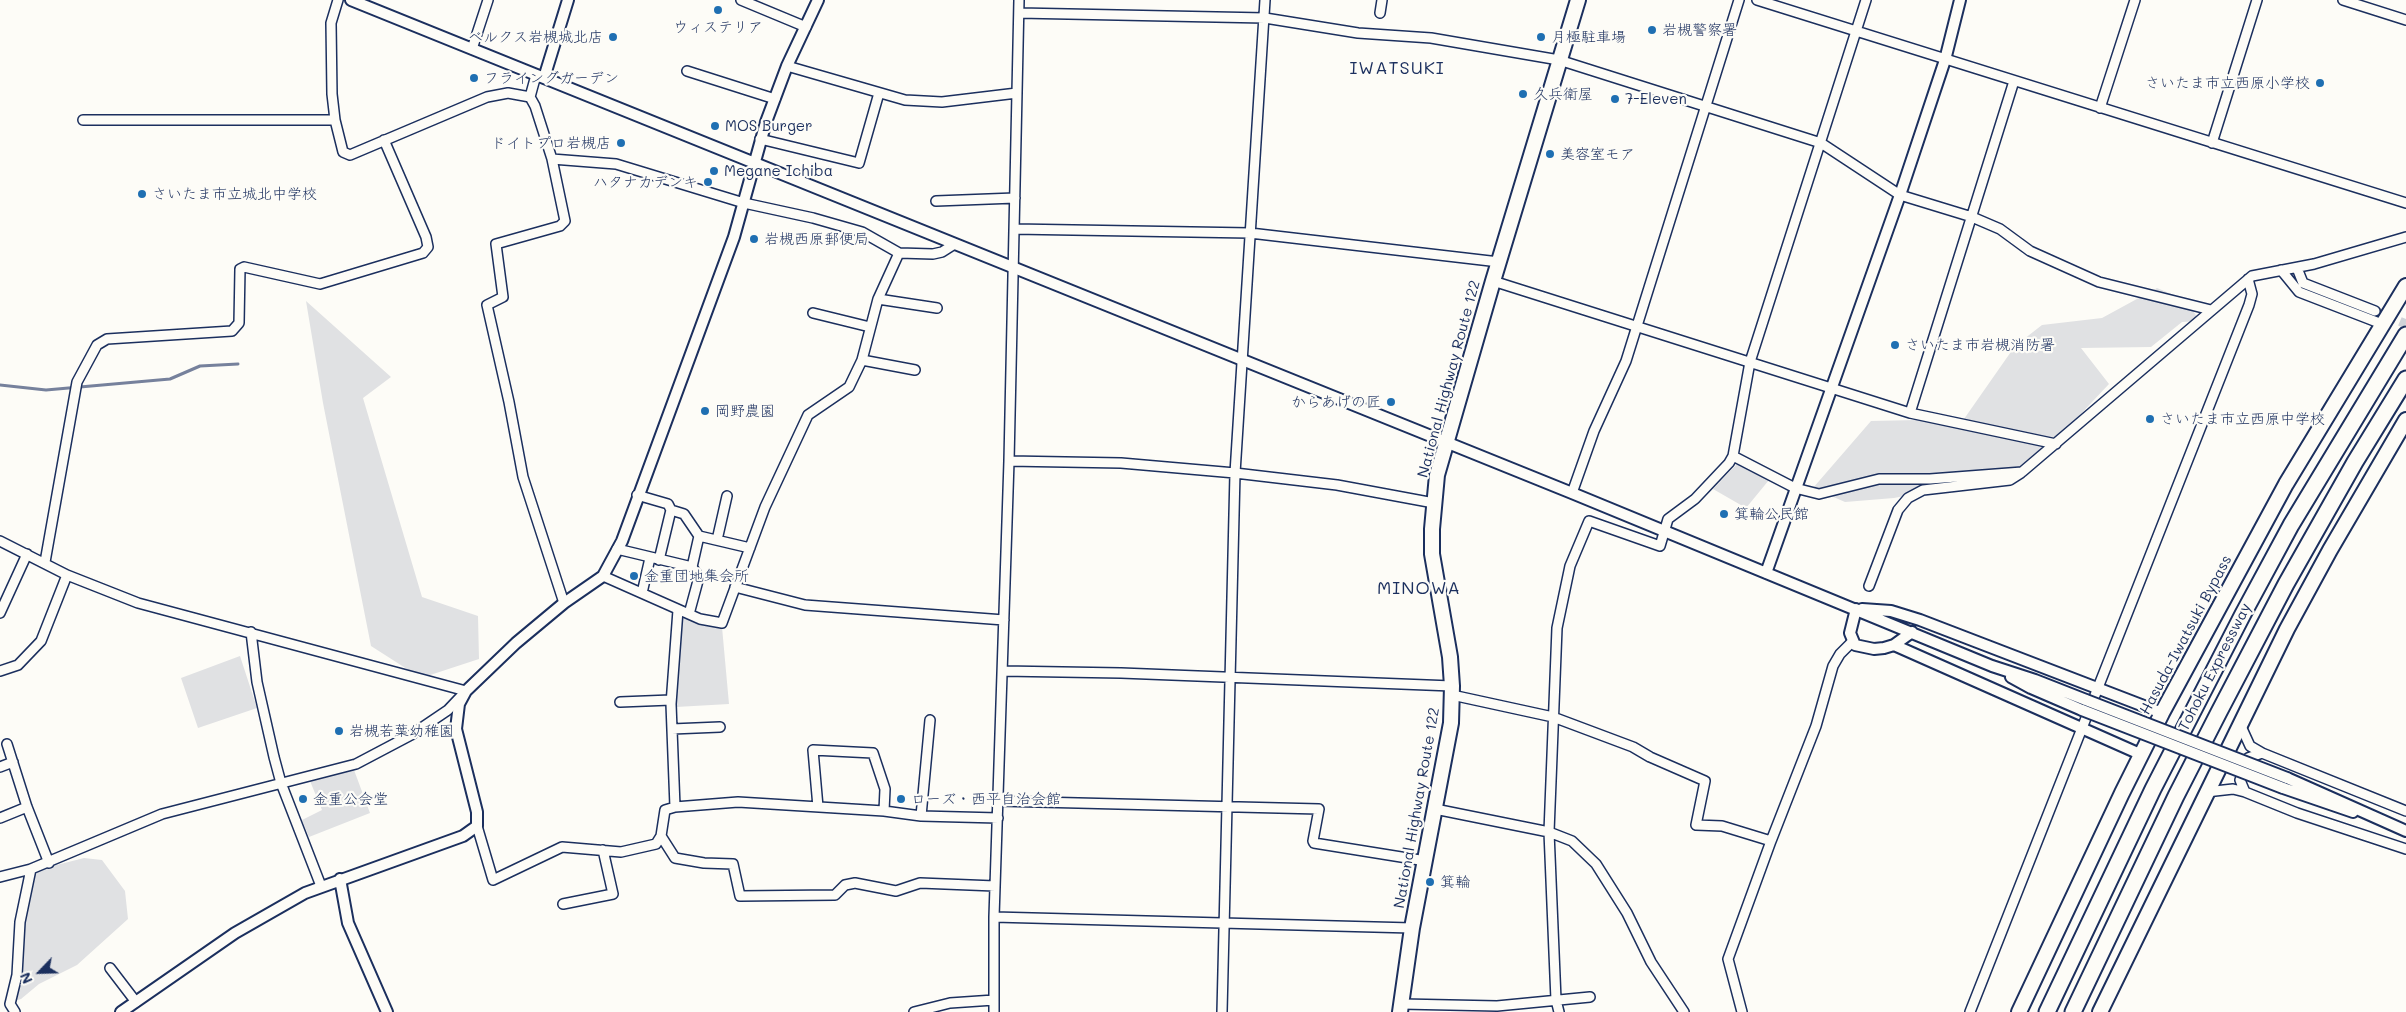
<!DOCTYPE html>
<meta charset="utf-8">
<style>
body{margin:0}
#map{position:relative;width:2406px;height:1012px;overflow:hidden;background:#fdfcf7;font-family:Mali,sans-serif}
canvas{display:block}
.north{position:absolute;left:15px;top:947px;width:50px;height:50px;-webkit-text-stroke:4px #fdfcf7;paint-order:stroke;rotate:246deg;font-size:14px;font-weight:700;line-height:20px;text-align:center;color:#1b2f5e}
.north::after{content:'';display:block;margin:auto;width:18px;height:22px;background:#1b2f5e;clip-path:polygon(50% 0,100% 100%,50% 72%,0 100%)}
</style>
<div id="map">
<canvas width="2406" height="1012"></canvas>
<div class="north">N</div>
</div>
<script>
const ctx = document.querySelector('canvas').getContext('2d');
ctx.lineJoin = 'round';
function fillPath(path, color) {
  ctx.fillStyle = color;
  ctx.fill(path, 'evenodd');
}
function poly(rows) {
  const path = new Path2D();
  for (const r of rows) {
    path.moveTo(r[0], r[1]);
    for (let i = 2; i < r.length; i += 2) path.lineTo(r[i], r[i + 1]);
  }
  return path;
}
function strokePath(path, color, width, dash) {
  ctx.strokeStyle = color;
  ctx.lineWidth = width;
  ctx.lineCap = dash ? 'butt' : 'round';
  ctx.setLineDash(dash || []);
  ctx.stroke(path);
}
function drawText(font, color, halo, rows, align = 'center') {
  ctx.font = font + ' Mali,"Klee One",sans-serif';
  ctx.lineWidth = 4.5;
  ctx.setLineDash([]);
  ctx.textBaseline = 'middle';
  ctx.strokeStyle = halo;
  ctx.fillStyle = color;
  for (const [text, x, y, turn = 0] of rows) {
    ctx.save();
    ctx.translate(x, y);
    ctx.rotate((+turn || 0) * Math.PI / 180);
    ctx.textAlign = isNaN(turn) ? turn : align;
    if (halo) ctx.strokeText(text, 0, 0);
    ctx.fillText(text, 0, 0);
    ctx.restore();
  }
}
fillPath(poly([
 [2157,288,2188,301,2199,321,2182,322,2151,347,2081,348,2109,384,2076,419,2008,476,1894,498,1845,502,1813,488,1871,421,1964,419,2015,346,2042,325,2102,318],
 [306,301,391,377,363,398,422,597,478,616,479,659,421,678,371,646,323,403],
 [1737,464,1769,480,1746,508,1713,489],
 [686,617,697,623,722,627,729,704,676,707,682,620],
 [240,656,257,708,198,728,181,678],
 [354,770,370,813,309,837,302,820,322,810,310,781],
 [84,858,102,860,125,891,128,919,77,965,39,984,21,999,5,1004,26,916,31,887,37,870]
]), '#e0e1e3');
strokePath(poly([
 [0,385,46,390,170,379,200,366,238,364]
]), '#76819c', 3);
strokePath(poly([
 [2375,311,2406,324]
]), '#d0d3d8', 9, [9, 4.5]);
const minor = poly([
 [338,0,331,23,332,94,335,120,343,152,350,155,487,97,508,93,530,97,535,106,552,159,565,221,560,226,496,244,503,297,487,305,509,402,523,477,564,603],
 [741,0,806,27],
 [1757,0,2406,203],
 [2343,0,2406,20],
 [1019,13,1265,18,1358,33,1431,38,1559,60,1821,143,1900,195,1972,217,2000,229,2030,251,2099,282,2211,310],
 [1380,13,1382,0],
 [472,49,488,0],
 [787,66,905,100,942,102,1017,93],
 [687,71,775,99],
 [530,97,536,75],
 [2100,108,2135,0],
 [83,120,335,120],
 [760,139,859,163,879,93],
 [2212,143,2257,0],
 [552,159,616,164,744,203,813,218,862,232,899,253,933,254,942,252,953,245],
 [936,201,1015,198],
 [1014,229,1250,233,1499,262],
 [2297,268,2303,283,2375,311],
 [2281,270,2299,292,2382,324],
 [1493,281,1910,413,2056,444],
 [878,299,937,308],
 [813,313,870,327],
 [862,360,915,370],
 [1910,413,2014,81],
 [1733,456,1795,488,1819,494,1879,479,1930,479,2022,472,2252,276,2314,264,2406,237],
 [1009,461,1121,463,1235,473,1337,485,1434,503],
 [1572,493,1594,431,1626,361,1739,0],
 [637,495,668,504,671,510,684,514,699,536,750,548],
 [717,540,727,496],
 [0,541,67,575,138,603,466,691,448,710,411,735,356,764,162,814,31,869,20,922,17,975,10,1004,15,1012],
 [617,549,692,567,699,577,689,614],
 [659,560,671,510],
 [45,562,77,382,97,345,107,339,232,331,239,323,240,269,244,267,320,284,423,253,428,247,426,237,384,140],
 [692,567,699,536],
 [603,576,700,619,722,623,765,507,808,415,849,387,862,360,878,299,899,253],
 [1869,586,1898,510,1908,498,1923,490,2010,480,2021,473],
 [735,587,805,605,1004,620],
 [642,593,650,558],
 [0,613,27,554],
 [251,632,257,682,274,757,281,783,321,886],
 [0,671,18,665,41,641,67,575],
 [1003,671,1121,673,1452,686],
 [1452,695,1553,717,1633,747,1650,757,1705,781,1696,825,1722,826,1771,841],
 [620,702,671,700],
 [2240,724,2250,746,2262,753],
 [672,729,720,727],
 [7,744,27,807,49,863],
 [0,767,13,762],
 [2206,792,2233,789,2245,792],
 [998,801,1319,809,1313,841,1314,843,1426,861],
 [675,807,671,704,678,610],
 [818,807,813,750,873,753,885,789,884,811],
 [1435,809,1549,832,1572,841,1596,864,1627,913,1651,962,1684,1012],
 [2406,811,2262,753,2248,758,2240,780,2245,792,2297,813,2406,849],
 [921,816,930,720],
 [0,818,27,807],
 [477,826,493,880,562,847,621,852,656,844,661,836,665,810,675,807,738,802,884,811,921,816,998,818],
 [661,836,675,858,704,863,733,864,740,896,835,895,845,885,855,883,896,891,920,883,995,886],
 [0,877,31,869],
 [563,904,613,894,603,850],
 [994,917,1412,928],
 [110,968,136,1002],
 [1402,1004,1497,1006,1590,997],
 [914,1012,950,1003,994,1000],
 [994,1012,994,917,1009,461,1019,0],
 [1222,1012,1235,473,1265,0],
 [1559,1012,1556,1000,1549,832,1557,628,1570,566,1589,521,1660,546,1668,519,1695,499,1729,463,1733,456,1750,362,1866,0],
 [1742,1012,1728,959,1771,841,1816,726,1833,666,1840,654,1852,642],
 [1970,1012,2249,305,2252,294,2248,279]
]);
const tertiary = poly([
 [351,0,1572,493,1992,666,2035,680,2086,700],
 [544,78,568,0],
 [1766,573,1900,195,1945,60,1960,0],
 [1856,609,1850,633,1855,645,1874,649,1884,648,1894,645,1912,632],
 [1862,609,1891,611,1920,620,2162,713],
 [1894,645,2140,754],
 [2011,677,2031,688,2082,710],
 [2287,778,2406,831],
 [2283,788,2353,812],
 [340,879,348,923,387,1012],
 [121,1012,235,933,305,893,463,836,477,826,477,812,456,729,459,704,466,691,516,643,564,603,603,576,622,541,734,237,766,122,787,66,818,0]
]);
const trunk = poly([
 [1400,1012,1412,928,1451,723,1452,686,1450,657,1432,554,1432,529,1437,475,1493,281,1578,0],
 [2019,1012,2122,793,2162,713,2286,484,2406,286],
 [2100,1012,2287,629,2330,550,2406,420]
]);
const motorway = poly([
 [2047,1012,2153,789,2243,614,2291,525,2406,335],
 [2073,1012,2176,796,2219,712,2286,584,2355,462,2406,379]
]);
strokePath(minor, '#1b2f5e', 12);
strokePath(tertiary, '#1b2f5e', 14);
strokePath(trunk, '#1b2f5e', 18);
strokePath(motorway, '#1b2f5e', 19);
strokePath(minor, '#fdfcf7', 9);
strokePath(tertiary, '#fdfcf7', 10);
strokePath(trunk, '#fdfcf7', 14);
strokePath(motorway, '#fdfcf7', 15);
const tertiaryBridge = poly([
 [2086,700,2287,778],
 [2082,710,2283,788]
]);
strokePath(tertiaryBridge, '#1b2f5e', 14, []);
strokePath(tertiaryBridge, '#fdfcf7', 10);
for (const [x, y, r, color] of [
 [718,10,5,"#1f6fb2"],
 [1652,30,5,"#1f6fb2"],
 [613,37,5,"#1f6fb2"],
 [1541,37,5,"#1f6fb2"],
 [474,78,5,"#1f6fb2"],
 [2320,83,5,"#1f6fb2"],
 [1523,94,5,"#1f6fb2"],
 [1615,99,5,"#1f6fb2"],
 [715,126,5,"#1f6fb2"],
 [621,143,5,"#1f6fb2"],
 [1550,154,5,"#1f6fb2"],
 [714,171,5,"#1f6fb2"],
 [708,182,5,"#1f6fb2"],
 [142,194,5,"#1f6fb2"],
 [754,239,5,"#1f6fb2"],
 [1895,345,5,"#1f6fb2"],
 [1391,402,5,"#1f6fb2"],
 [705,411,5,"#1f6fb2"],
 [2150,419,5,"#1f6fb2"],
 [1724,514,5,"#1f6fb2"],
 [634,576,5,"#1f6fb2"],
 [339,731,5,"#1f6fb2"],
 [303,799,5,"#1f6fb2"],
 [901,799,5,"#1f6fb2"],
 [1430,882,5,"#1f6fb2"]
]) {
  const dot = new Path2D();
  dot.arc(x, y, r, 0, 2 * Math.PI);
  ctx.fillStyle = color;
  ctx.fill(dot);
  strokePath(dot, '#fdfcf7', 2);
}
drawText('15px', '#1b2f5e', '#fdfcf7', [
 ["ウィステリア",718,27,"center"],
 ["岩槻警察署",1662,30],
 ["ベルクス岩槻城北店",603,37,"right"],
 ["月極駐車場",1551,37],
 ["フライングガーデン",484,78],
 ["さいたま市立西原小学校",2310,83,"right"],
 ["久兵衛屋",1533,94],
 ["7-Eleven",1625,99],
 ["MOS Burger",725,126],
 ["ドイトプロ岩槻店",611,143,"right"],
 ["美容室モア",1560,154],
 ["Megane Ichiba",724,171],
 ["ハタナカデンキ",698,182,"right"],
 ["さいたま市立城北中学校",152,194],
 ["岩槻西原郵便局",764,239],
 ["さいたま市岩槻消防署",1905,345],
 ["からあげの匠",1381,402,"right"],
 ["岡野農園",715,411],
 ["さいたま市立西原中学校",2160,419],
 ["箕輪公民館",1734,514],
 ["金重団地集会所",644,576],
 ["岩槻若葉幼稚園",349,731],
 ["金重公会堂",313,799],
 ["ローズ・西平自治会館",911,799],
 ["箕輪",1440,882]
], 'left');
drawText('15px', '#1b2f5e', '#fdfcf7', [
 ["National Highway Route 122",1449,379,-75],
 ["Hasuda-Iwatsuki Bypass",2186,635,-62],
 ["Tohoku Expressway",2215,667,-63],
 ["National Highway Route 122",1417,808,-80]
]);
ctx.letterSpacing = '1px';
drawText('18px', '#1b2f5e', '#fdfcf7', [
 ["IWATSUKI",1397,68],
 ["MINOWA",1419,588]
]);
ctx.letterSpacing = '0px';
</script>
